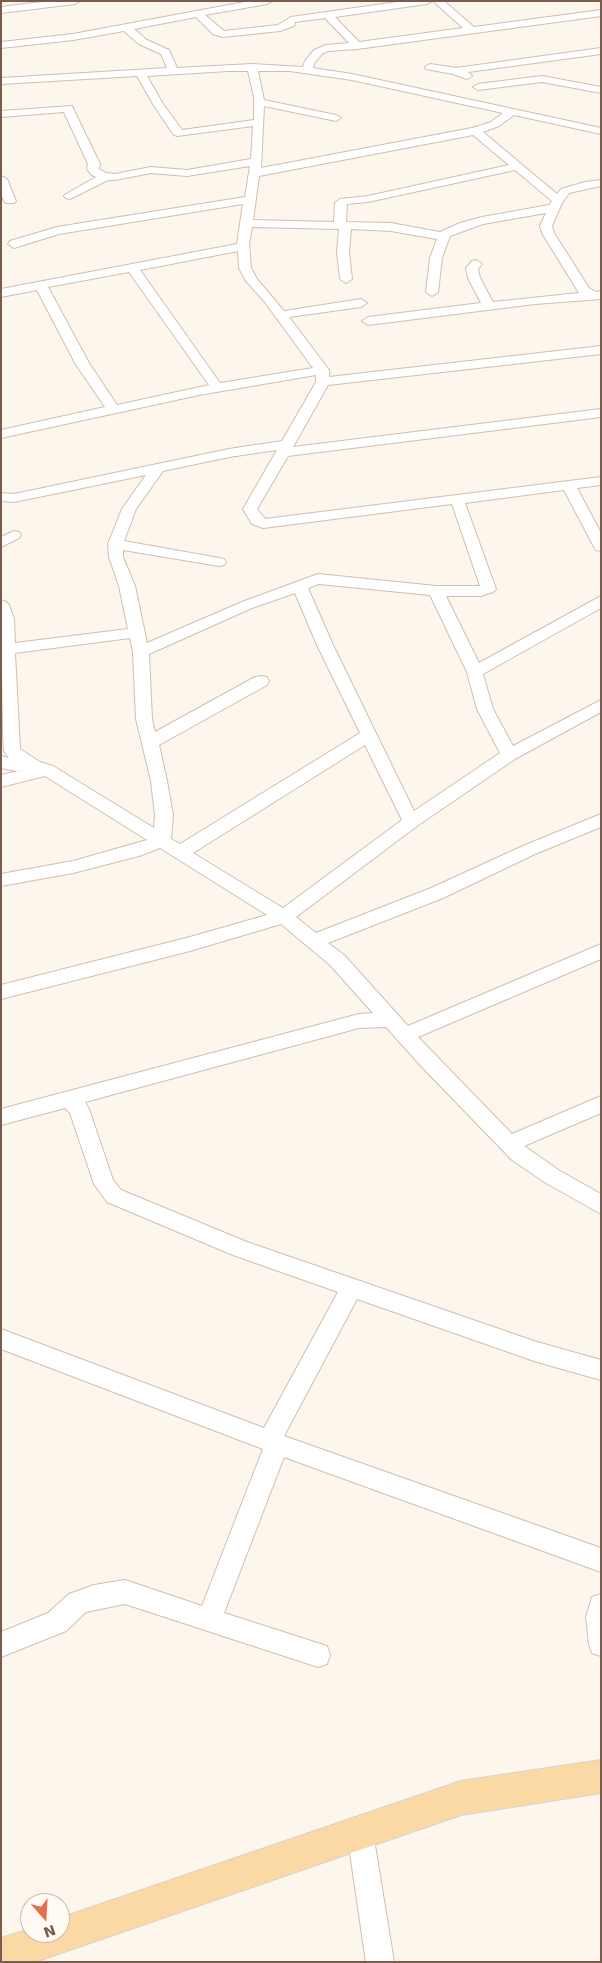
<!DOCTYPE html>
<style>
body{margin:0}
#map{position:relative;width:602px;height:1963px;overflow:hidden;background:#fdf6ec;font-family:"DejaVu Sans",sans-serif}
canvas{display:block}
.frame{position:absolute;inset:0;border:2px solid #7a5c4d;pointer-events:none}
.north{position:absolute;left:20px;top:1893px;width:50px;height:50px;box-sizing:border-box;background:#fffaf3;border:1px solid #cabbb1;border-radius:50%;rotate:161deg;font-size:14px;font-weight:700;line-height:20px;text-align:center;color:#7a5c4d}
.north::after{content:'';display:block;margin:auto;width:18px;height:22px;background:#e76f51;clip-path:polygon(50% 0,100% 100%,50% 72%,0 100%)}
</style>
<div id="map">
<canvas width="602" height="1963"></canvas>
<div class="frame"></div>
<div class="north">N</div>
</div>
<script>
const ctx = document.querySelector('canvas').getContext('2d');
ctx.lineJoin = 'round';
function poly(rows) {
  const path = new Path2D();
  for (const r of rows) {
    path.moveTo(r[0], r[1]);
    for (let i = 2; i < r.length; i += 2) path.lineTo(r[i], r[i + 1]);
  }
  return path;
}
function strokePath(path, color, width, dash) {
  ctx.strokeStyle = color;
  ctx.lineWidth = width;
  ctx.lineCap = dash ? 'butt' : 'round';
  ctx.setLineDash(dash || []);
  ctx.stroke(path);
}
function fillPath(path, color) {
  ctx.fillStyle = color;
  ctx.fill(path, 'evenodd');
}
const minor = poly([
 [49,1,80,1,75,4,1,13,1,7,49,1],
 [250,1,272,1,267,4,205,15,224,31,278,25,291,17,404,1,432,1,427,4,335,17,359,42,463,28,433,1,444,1,474,27,601,10,601,16,357,49,328,51,322,54,315,62,313,68,352,74,601,128,601,134,514,115,499,126,483,132,557,194,561,189,585,182,601,180,601,186,569,193,562,203,552,226,554,233,589,288,596,292,601,291,601,299,535,304,368,325,362,321,368,317,481,303,468,278,466,268,472,261,476,260,482,264,478,269,480,278,493,302,579,293,542,233,540,226,546,213,483,224,450,236,442,258,438,292,432,296,426,292,430,258,437,239,391,231,351,229,349,252,352,279,346,283,340,279,337,252,339,229,252,227,249,243,251,268,257,279,284,311,361,299,367,303,361,307,289,317,329,370,329,377,601,346,601,354,328,385,293,447,601,409,601,417,288,456,257,509,265,519,601,477,601,485,577,488,601,533,601,551,596,550,594,547,564,490,465,503,496,589,493,592,481,596,446,596,479,663,601,596,601,608,483,674,493,709,513,746,601,700,601,712,515,759,417,826,296,917,316,933,431,888,523,846,601,814,601,827,535,854,443,898,328,943,344,955,408,1026,601,944,601,959,418,1037,512,1134,601,1096,601,1113,524,1146,560,1171,601,1194,601,1214,546,1183,512,1160,422,1067,386,1027,359,1028,85,1102,89,1109,113,1180,121,1190,247,1242,537,1342,601,1360,601,1380,537,1362,357,1299,284,1436,601,1548,601,1572,284,1457,224,1613,327,1646,330,1655,327,1664,318,1667,125,1604,86,1612,66,1631,1,1657,1,1632,48,1613,69,1594,94,1585,125,1580,202,1606,263,1449,1,1349,1,1329,264,1428,338,1292,233,1255,107,1202,94,1184,70,1113,65,1108,1,1125,1,1109,359,1014,373,1013,330,965,281,924,190,951,1,999,1,985,190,937,267,915,160,848,139,856,73,873,1,886,1,874,73,861,147,840,45,776,1,787,1,775,27,769,17,771,1,768,1,756,9,758,4,751,3,735,1,600,6,602,9,605,14,619,15,643,128,629,119,586,109,557,108,544,122,509,146,475,14,502,1,501,1,493,14,494,229,449,282,441,316,382,316,375,199,395,1,438,1,430,105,407,75,363,37,290,1,297,1,289,237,244,243,204,59,234,14,248,8,244,10,241,57,227,245,197,250,166,187,176,151,173,115,180,108,180,70,199,66,198,64,196,66,194,96,177,92,175,87,169,88,164,64,112,1,117,1,111,72,106,100,164,99,169,106,173,115,174,151,167,187,170,251,159,253,126,177,136,173,134,153,104,137,76,1,84,1,78,167,68,161,54,139,44,124,31,73,40,1,48,1,42,73,34,250,1],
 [196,17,213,34,223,37,280,31,294,26,295,22,325,18,349,43,326,45,314,50,305,61,303,67,252,64,177,68,169,50,147,40,134,29,196,17],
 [228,71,248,71,254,97,254,120,182,130,163,104,147,76,228,71],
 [258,71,290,71,352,80,503,113,491,122,472,128,261,168,264,106,336,121,341,118,336,115,264,100,258,71],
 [473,135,509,165,368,196,340,199,335,203,334,222,253,220,259,176,473,135],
 [515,170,552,201,549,205,482,217,460,223,440,232,391,223,346,222,347,204,368,202,515,170],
 [238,251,239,268,246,281,264,301,313,368,220,383,140,270,238,251],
 [129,272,209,385,117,405,89,363,48,287,129,272],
 [277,450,243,509,252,524,263,528,452,504,480,586,436,586,318,574,242,602,147,643,135,586,123,557,123,550,219,566,224,565,226,562,224,559,219,558,124,541,136,509,163,471,229,457,277,450],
 [319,584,430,595,467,672,477,709,500,753,414,811,333,645,308,588,319,584],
 [295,593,317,645,360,733,180,844,171,839,173,815,167,781,159,745,267,685,269,681,267,677,261,676,255,677,155,732,152,719,149,654,252,608,295,593],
 [130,638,133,652,136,719,151,781,155,815,154,828,53,766,40,762,20,749,15,653,130,638],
 [365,745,402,820,283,908,193,853,365,745],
 [601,48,601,54,468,72,472,76,467,79,453,74,426,69,425,67,430,64,456,68,601,48],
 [542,76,601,87,601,93,542,82,478,90,473,87,478,84,542,76],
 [1,176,7,179,16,201,14,203,6,203,4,201,1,194,1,176],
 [14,531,19,532,21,535,19,538,1,547,1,537,14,531],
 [601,1594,601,1656,592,1653,589,1644,586,1617,592,1597,601,1594],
 [360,1820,369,1824,373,1833,394,1962,366,1962,347,1833,351,1824,360,1820]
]);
const major = poly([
 [601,1760,601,1793,461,1815,35,1962,1,1962,1,1938,30,1929,30,1933,60,1933,60,1918,461,1781,601,1760]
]);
strokePath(minor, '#d1beb0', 2);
strokePath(major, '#dad1cd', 2);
fillPath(minor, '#fff');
fillPath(major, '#fbd9a5');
</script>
